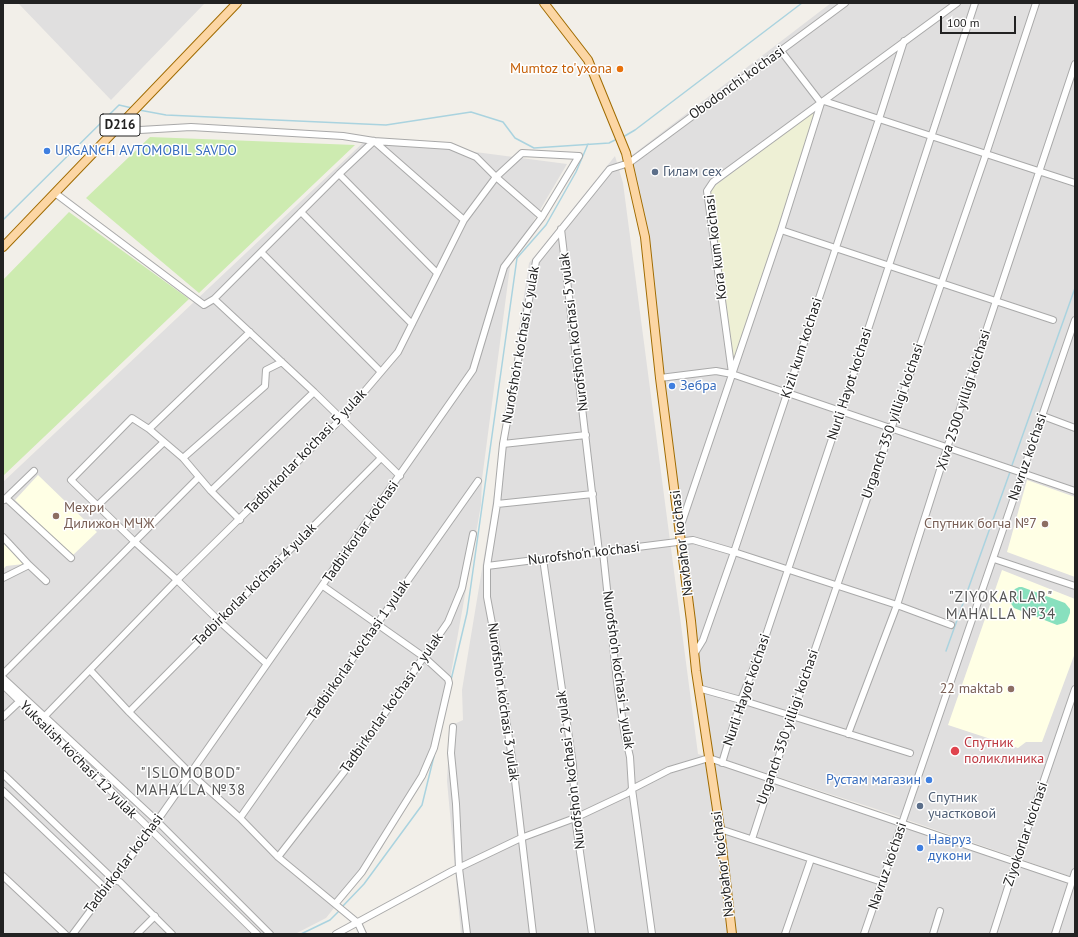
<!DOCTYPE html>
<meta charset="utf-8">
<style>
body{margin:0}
#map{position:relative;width:1078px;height:937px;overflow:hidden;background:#f2efe9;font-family:"PT Sans",sans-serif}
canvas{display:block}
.frame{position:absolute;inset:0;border:4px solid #222;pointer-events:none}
.scale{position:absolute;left:940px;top:16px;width:76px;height:18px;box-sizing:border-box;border:2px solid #222;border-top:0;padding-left:5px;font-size:12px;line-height:14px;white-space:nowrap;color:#222;-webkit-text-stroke:3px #fff;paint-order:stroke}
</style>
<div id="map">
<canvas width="1078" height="937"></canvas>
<div class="frame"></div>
<div class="scale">100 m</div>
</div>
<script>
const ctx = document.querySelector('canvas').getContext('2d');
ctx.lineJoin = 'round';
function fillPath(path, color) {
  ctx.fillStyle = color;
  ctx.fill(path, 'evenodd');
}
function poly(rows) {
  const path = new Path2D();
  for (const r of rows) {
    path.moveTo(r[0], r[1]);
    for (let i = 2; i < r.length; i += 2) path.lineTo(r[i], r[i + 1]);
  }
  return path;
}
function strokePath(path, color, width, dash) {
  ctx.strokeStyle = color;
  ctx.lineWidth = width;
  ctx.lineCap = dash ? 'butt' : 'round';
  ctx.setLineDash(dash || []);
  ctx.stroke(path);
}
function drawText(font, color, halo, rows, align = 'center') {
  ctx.font = font + ' "PT Sans",sans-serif';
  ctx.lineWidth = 3;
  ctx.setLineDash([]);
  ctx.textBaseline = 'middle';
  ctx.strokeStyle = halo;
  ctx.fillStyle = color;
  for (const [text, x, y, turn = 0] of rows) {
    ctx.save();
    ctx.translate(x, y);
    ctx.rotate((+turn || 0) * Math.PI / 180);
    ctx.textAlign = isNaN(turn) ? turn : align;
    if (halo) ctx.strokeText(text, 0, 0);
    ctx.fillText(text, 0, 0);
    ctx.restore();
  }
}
fillPath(poly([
 [18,3,205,3,111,100],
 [831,3,1075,3,1075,878,873,808,704,753,686,592,664,429,631,156],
 [368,138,567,164,511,259,482,479,481,505,446,701,430,751,382,848,326,918,295,934,3,934,3,482],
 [615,156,623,183,698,754,829,795,1075,879,1075,934,461,934,447,781,450,726,463,720,462,690,489,527,529,263]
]), '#e0dfdf');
fillPath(poly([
 [38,475,97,532,72,556,15,500],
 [1027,480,1075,497,1075,577,1007,552],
 [3,543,24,564,6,566,3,570],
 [1002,570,1075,599,1075,653,1042,742,1026,742,1018,748,948,725]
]), '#ffffe5');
fillPath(poly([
 [817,109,779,228,732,367,710,198,712,188]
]), '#eef0d5');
fillPath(poly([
 [150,137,355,145,199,293,86,198],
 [69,212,189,299,3,476,3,280]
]), '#cdebb0');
fillPath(poly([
 [1019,587,1022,587,1065,603,1070,609,1070,613,1067,621,1064,623,1057,625,1014,608,1010,602,1010,594,1015,589]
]), '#88e0be');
strokePath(poly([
 [139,110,166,115,386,125,471,112,503,122,515,138,534,148,609,143,617,139],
 [623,137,635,130,802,3],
 [3,220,119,105,132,108],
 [1011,468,1075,288],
 [946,651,1010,472],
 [451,680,467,613,517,258,546,225,576,172,588,144],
 [342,907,364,884,422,805,434,756],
 [301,934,330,920,340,910]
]), '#aad3df', 1.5);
const minor = poly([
 [824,101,1075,183],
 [120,125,140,130,191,127,343,136,374,141],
 [339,174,437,273],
 [55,193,204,305,214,299,339,174,374,141],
 [301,212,412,324],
 [464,220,374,141,450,146,476,157,496,177,542,217],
 [561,229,599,552],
 [781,230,1053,320],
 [261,252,381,372],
 [214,299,314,392,400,476],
 [732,373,707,191,713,182,957,3],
 [660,378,716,371,732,374,1075,491],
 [1043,416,1075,428],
 [149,429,250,332],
 [503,444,586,435],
 [183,458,265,386,266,370,282,362],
 [211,491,314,392],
 [6,498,71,558],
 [4,500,34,471],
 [497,504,593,494],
 [98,505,164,442],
 [240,520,211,491,183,458,149,429,132,418,71,480,135,542,177,580,219,621,267,664],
 [680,528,781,230,821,103,781,51],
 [3,537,29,565],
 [603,552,617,682,624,731,630,757,632,789,652,934],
 [543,559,573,765,575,818,592,934],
 [994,559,1075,586],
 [487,566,693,540,734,552,897,605,951,625],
 [3,578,29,565,46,581],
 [323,586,424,657,448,679,449,683,434,748,422,776,362,872,336,903],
 [695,653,703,640,734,552,879,119,904,41],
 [90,670,129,712,191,774,240,818,278,857,358,923,363,934],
 [3,674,199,477],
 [3,678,157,821,270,934],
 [3,685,257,934],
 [698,688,741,700,910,753],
 [129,712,381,458],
 [3,717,21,700],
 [44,717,177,580,341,419,398,352,464,220,496,177,522,153,579,156,542,217,504,267,473,370,150,831,73,934],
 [453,727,451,753,456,804,459,868,467,934],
 [848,734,897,605,947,448,1075,64],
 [722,763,741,700,764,641,841,412,975,3],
 [3,774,114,880,120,882,172,934],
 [3,791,106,889],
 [240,818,478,481],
 [720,829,882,882],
 [752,839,792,716,986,154,1036,3],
 [278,857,344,772,448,622,462,588,473,534],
 [3,876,65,934],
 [137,934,155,916],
 [336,934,452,871,521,838,575,818,628,793,632,789,669,770,709,758,1075,882],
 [533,934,514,772,499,672,496,645,487,597,487,566,497,504,503,444,536,261,610,169,629,163,845,3],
 [785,934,811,859],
 [864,934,1075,320],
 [933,934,940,911],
 [993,934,1016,862,1075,689],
 [1055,934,1075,872]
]);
const major = poly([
 [544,3,588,60,626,153,645,237,660,378,691,621,696,671,720,829,732,934],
 [3,247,237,3]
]);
strokePath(minor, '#a9a9a9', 8);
strokePath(major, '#a06b00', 10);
strokePath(minor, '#fff', 6);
strokePath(major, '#fcd6a4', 8);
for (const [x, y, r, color] of [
 [620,69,4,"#e8710a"],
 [47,151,4,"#3f7fe0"],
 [655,172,4,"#5c6f8a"],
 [672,386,4,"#3f7fe0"],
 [56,516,4,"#8d6e63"],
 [1045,524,4,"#8d6e63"],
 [1011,689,4,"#8d6e63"],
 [955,751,5,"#e0444e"],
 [929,780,4,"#3f7fe0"],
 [920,806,4,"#5c6f8a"],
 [920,848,4,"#3f7fe0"]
]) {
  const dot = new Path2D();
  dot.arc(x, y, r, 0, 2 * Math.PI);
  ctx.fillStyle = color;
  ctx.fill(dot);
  strokePath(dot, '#fff', 1.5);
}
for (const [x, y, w] of [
 [120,125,40]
]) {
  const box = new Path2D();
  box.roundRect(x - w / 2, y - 11, w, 22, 3);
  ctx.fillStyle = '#fff';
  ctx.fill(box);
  strokePath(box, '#222', 1);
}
drawText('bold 13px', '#222', null, [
 ["D216",120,125]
]);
drawText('14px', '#c56008', '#fff', [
 ["Mumtoz to'yxona",612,69]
], 'right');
drawText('14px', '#222', '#fff', [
 ["Obodonchi ko'chasi",737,83,-36],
 ["Kora kum ko'chasi",716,247,-97],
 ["Nurofsho'n ko'chasi 5 yulak",574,332,-97],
 ["Nurofsho'n ko'chasi 6 yulak",521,345,-80],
 ["Kizil kum ko'chasi",802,348,-72],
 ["Nurli Hayot ko'chasi",850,384,-72],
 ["Xiva 2500 yilligi ko'chasi",964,400,-72],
 ["Urganch 350 yilligi ko'chasi",893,421,-71],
 ["Tadbirkorlar ko'chasi 5 yulak",306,452,-46],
 ["Navruz ko'chasi",1028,457,-71],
 ["Tadbirkorlar ko'chasi",361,532,-55],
 ["Navbahor ko'chasi",682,543,-97],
 ["Nurofsho'n ko'chasi",584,554,-7],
 ["Tadbirkorlar ko'chasi 4 yulak",255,585,-45],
 ["Tadbirkorlar ko'chasi 1 yulak",359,650,-55],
 ["Nurofsho'n ko'chasi 1 yulak",618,670,82],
 ["Nurli Hayot ko'chasi",747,690,-71],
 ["Nurofsho'n ko'chasi 3 yulak",503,702,82],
 ["Tadbirkorlar ko'chasi 2 yulak",392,703,-55],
 ["Urganch 350 yilligi ko'chasi",788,727,-71],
 ["Yuksalish ko'chasi 12 yulak",78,760,45],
 ["Nurofsho'n ko'chasi 2 yulak",571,770,-97],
 ["Ziyokorlar ko'chasi",1026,834,-71],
 ["Tadbirkorlar ko'chasi",124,864,-53],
 ["Navbahor ko'chasi",723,864,-97],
 ["Navruz ko'chasi",888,866,-71]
]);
drawText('14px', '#366cbe', '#fff', [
 ["URGANCH AVTOMOBIL SAVDO",55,151],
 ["Зебра",680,386],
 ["Рустам магазин",921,780,"right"],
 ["Навруз",928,840],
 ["дукони",928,856]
], 'left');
drawText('14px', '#4e5e75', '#fff', [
 ["Гилам сех",663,172],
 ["Спутник",928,798],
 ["участковой",928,814]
], 'left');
drawText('14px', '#785e54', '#fff', [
 ["Мехри",64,508,"left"],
 ["Дилижон МЧЖ",64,524,"left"],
 ["Спутник богча №7",1037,524],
 ["22 maktab",1003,689]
], 'right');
drawText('14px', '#be3a42', '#fff', [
 ["Спутник",964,743],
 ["поликлиника",964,759]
], 'left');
ctx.letterSpacing = '1px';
drawText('15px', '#555', '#fff', [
 ["\"ZIYOKARLAR\"",1001,598],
 ["MAHALLA №34",1001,615],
 ["\"ISLOMOBOD\"",191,774],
 ["MAHALLA №38",191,791]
]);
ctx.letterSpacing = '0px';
</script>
